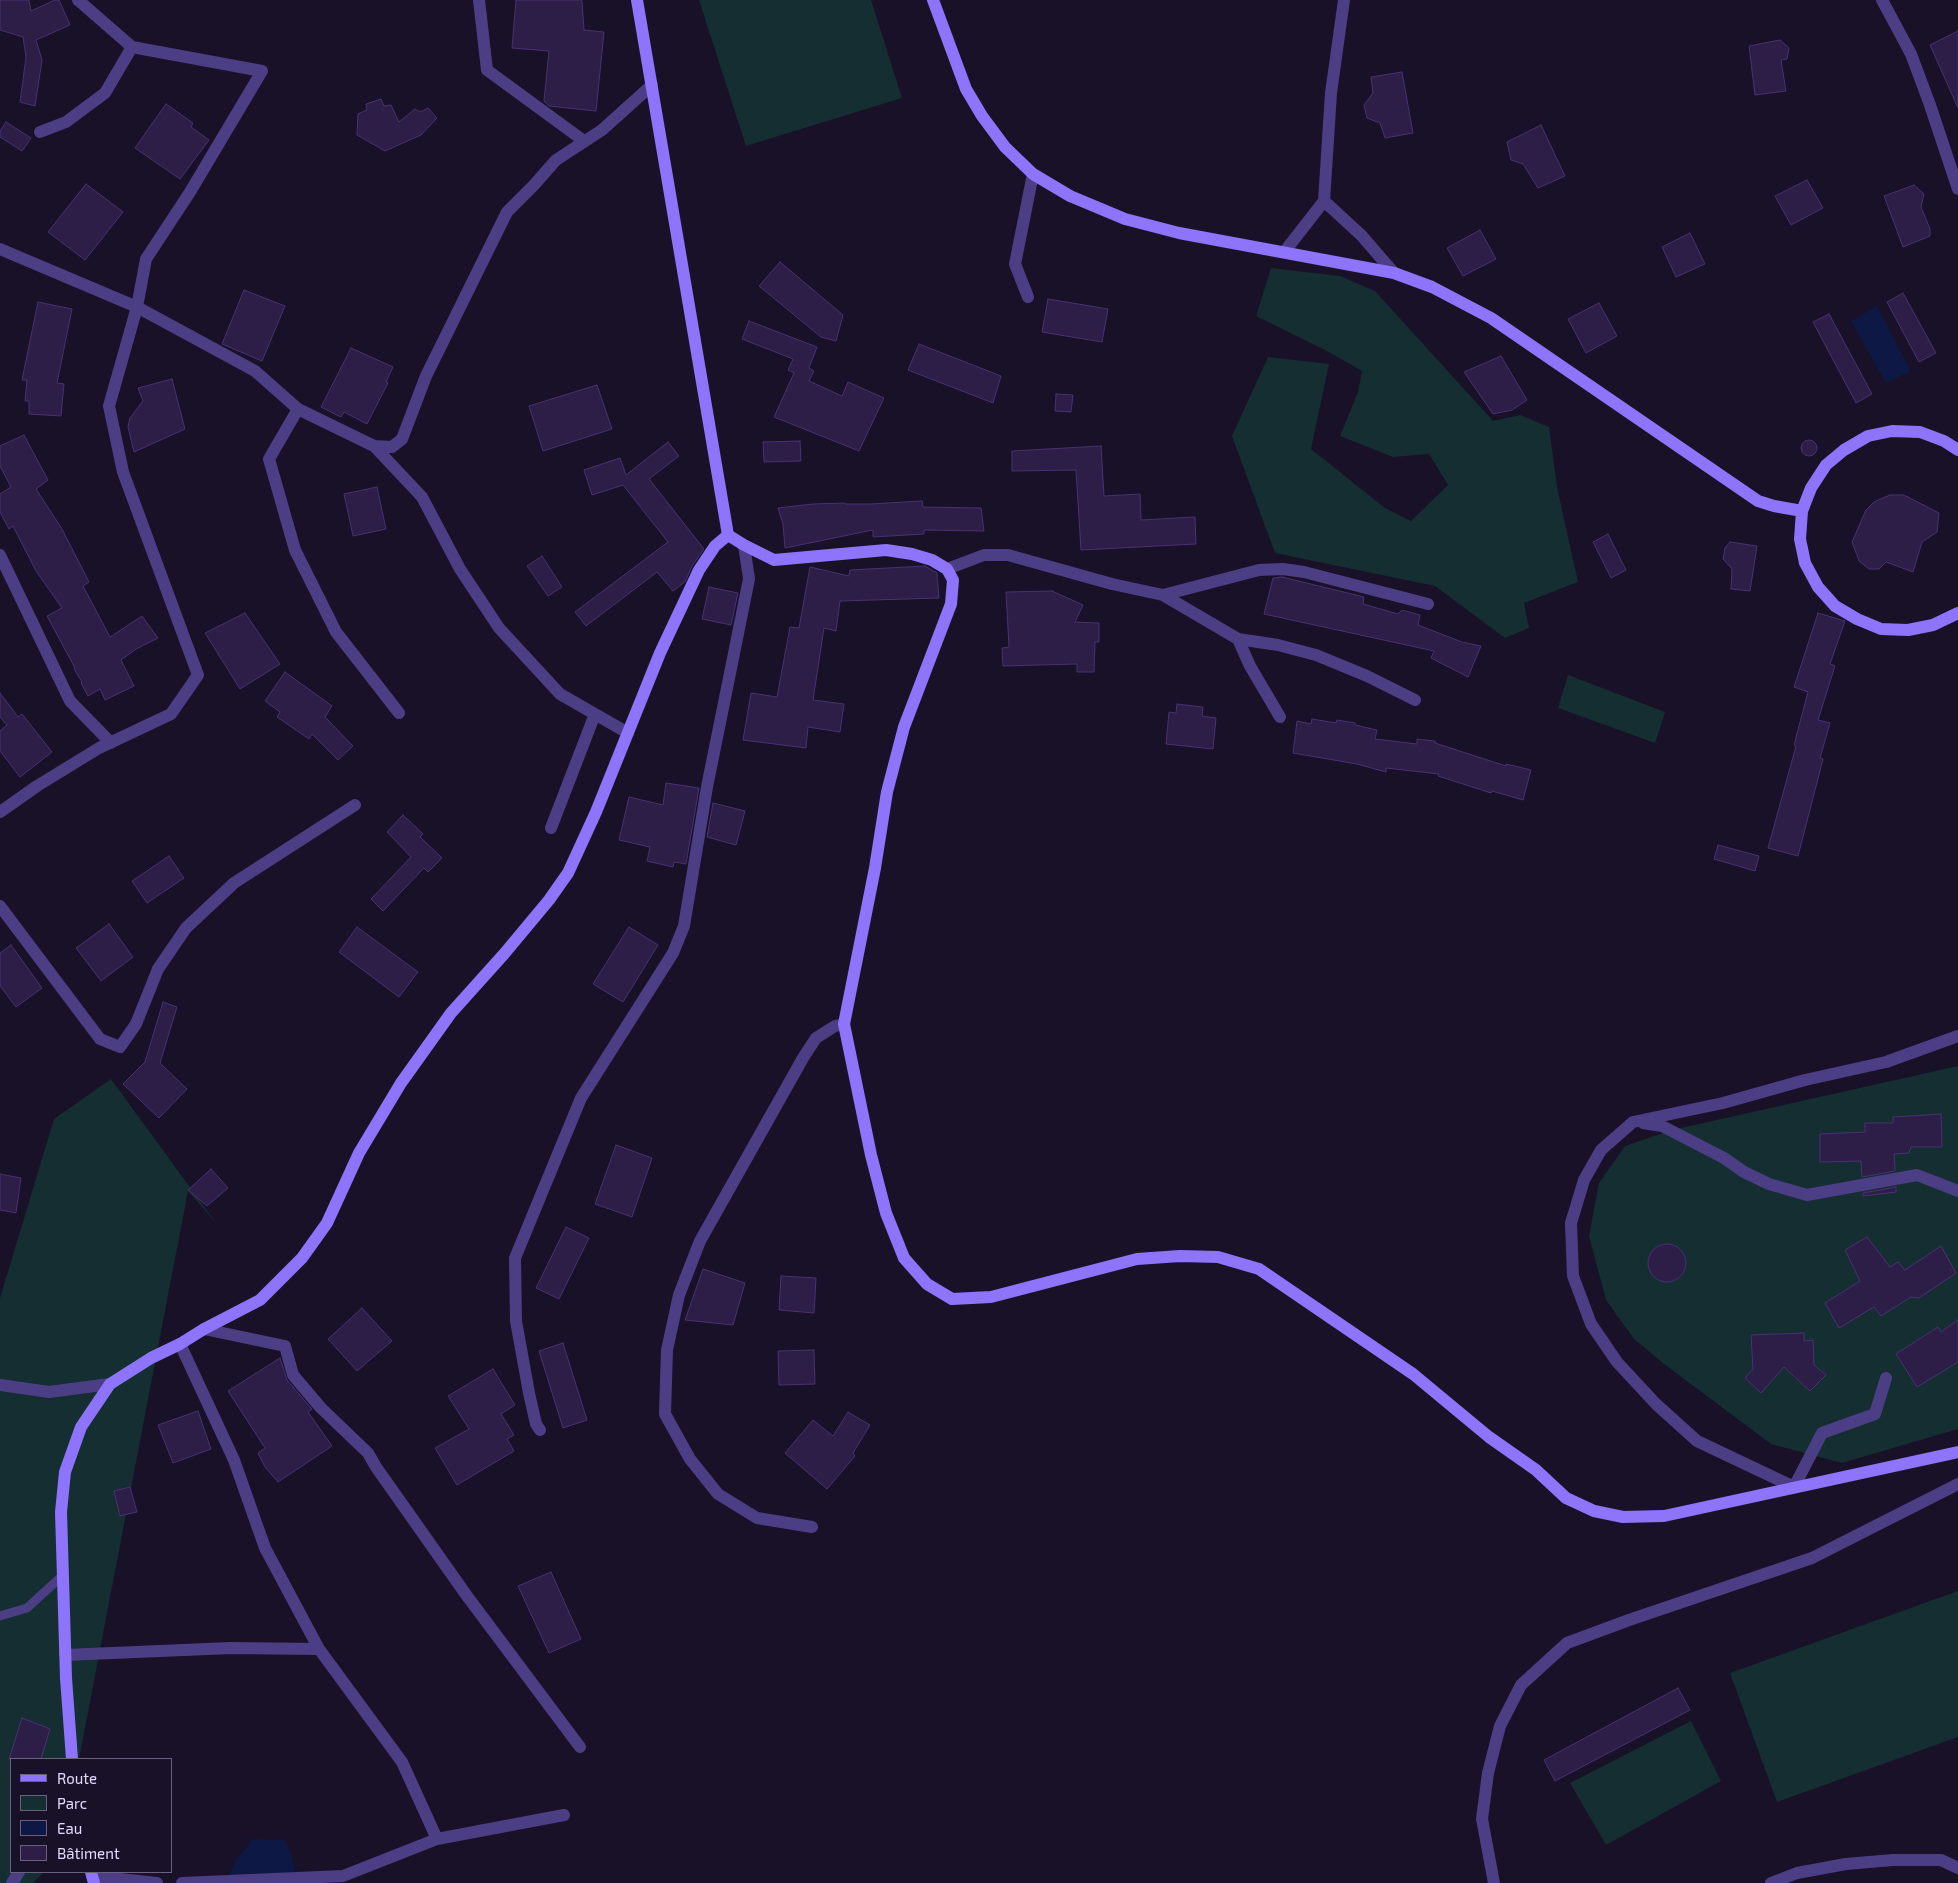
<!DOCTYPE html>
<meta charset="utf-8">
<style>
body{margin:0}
#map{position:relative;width:1958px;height:1883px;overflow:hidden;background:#191128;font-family:"Exo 2",sans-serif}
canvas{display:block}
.legend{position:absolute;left:10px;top:1758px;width:162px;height:115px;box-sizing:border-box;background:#191128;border:1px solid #6a617e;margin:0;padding:6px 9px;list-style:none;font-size:15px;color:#e3d9fe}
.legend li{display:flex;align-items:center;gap:10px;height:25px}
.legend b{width:25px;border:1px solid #6a617e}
</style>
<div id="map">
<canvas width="1958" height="1883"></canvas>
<ul class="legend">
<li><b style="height:6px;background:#8d74fa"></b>Route</li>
<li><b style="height:14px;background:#142e32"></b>Parc</li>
<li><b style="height:14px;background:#0d1845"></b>Eau</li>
<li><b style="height:14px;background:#2d1e48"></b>Bâtiment</li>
</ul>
</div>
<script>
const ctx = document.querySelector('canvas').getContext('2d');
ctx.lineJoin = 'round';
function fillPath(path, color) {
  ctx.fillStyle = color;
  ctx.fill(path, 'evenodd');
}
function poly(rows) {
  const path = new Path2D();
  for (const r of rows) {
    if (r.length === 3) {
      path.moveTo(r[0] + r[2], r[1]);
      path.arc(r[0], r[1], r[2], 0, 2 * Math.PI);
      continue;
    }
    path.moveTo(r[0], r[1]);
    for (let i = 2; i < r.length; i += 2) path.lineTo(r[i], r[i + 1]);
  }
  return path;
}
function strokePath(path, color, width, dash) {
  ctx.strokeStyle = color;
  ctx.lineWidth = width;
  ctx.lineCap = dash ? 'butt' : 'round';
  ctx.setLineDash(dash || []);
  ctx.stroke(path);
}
fillPath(poly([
 [699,0,871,0,902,98,746,146],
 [1271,268,1340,276,1375,291,1493,421,1520,415,1549,427,1557,487,1578,582,1524,603,1529,628,1505,638,1435,586,1275,553,1232,436,1268,357,1329,364,1311,449,1385,508,1411,521,1448,485,1429,454,1393,457,1340,436,1358,392,1362,371,1327,351,1256,316],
 [1568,675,1665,712,1655,743,1558,708],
 [1958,1066,1958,1429,1842,1463,1771,1444,1664,1364,1634,1339,1606,1300,1589,1236,1599,1183,1625,1146,1672,1130],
 [111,1079,216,1223,188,1191,79,1759,11,1759,11,1872,44,1872,33,1883,0,1883,0,1298,54,1119],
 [1958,1591,1958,1737,1777,1802,1730,1673],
 [1691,1721,1721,1781,1606,1845,1570,1783]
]), '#142e32');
fillPath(poly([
 [1877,306,1911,371,1886,383,1851,321],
 [253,1839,285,1840,291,1853,295,1873,226,1883,235,1861]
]), '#0d1845');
const building = poly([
 [0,0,29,0,31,11,55,0,59,0,70,25,36,40,42,60,35,106,20,102,26,57,23,37,0,30,0,0],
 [516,0,582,0,584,30,604,32,596,111,549,106,544,101,549,51,512,48,516,0],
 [1958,31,1958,108,1930,45,1958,31],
 [1780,40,1789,48,1787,59,1781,60,1786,91,1755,95,1749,46,1780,40],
 [1402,72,1413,133,1385,138,1380,123,1367,118,1364,105,1373,93,1371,77,1402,72],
 [381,99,384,106,391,105,399,122,415,109,420,112,428,108,437,118,421,135,385,151,357,135,358,114,367,110,366,104,381,99],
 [166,104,193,123,191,127,209,140,180,179,135,148,166,104],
 [6,122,31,138,22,151,0,137,0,131,6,122],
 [1541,125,1565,176,1538,188,1523,164,1511,160,1507,142,1541,125],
 [1807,180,1823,208,1791,225,1775,196,1807,180],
 [86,184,123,212,85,260,48,232,86,184],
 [1914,185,1924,194,1921,207,1930,229,1930,236,1903,247,1884,196,1914,185],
 [1480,230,1496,259,1463,276,1447,248,1480,230],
 [1690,233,1705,264,1676,277,1662,247,1690,233],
 [780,262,843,315,836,341,821,337,759,286,780,262],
 [244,290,285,306,262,361,222,344,244,290],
 [1903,293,1936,353,1919,362,1887,302,1903,293],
 [1048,299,1108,309,1102,342,1042,332,1048,299],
 [38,302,72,309,57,383,64,384,61,416,29,414,29,401,25,401,27,380,22,380,38,302],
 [1599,303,1617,336,1586,353,1568,319,1599,303],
 [1829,314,1872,394,1856,403,1813,322,1829,314],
 [749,321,817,347,809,368,814,371,809,381,842,396,848,382,884,398,859,451,774,417,794,373,788,370,793,359,742,339,749,321],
 [919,344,1001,376,993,403,908,370,919,344],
 [351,348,393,367,386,382,388,383,367,424,344,412,341,417,321,407,351,348],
 [1501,356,1527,400,1512,410,1493,414,1464,372,1501,356],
 [172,379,185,429,134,452,128,427,130,418,143,401,138,388,172,379],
 [597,385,612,429,543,451,529,406,597,385],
 [1056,394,1073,395,1071,412,1055,411,1056,394],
 [24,435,48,480,36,489,62,529,89,582,83,586,110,637,142,616,158,638,136,649,121,660,134,686,105,700,100,689,88,696,81,683,82,682,74,669,75,668,47,616,62,608,36,571,13,526,9,529,0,512,0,494,11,487,0,466,0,446,24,435],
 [1809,448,8],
 [800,441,801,461,764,462,763,442,800,441],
 [668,442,679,456,649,479,704,549,692,566,685,582,673,591,657,572,586,626,575,612,668,542,623,485,592,495,584,470,620,458,626,475,668,442],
 [1101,446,1104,496,1140,494,1141,520,1195,517,1196,544,1081,550,1076,470,1012,471,1012,451,1101,446],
 [377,487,386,529,353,536,344,494,377,487],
 [1890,495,1904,495,1939,513,1937,532,1922,542,1913,572,1886,562,1879,569,1869,569,1859,561,1855,550,1852,542,1866,510,1874,502,1890,495],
 [922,501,923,507,981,508,984,531,924,530,924,534,873,537,873,530,785,548,783,524,778,508,813,504,844,503,845,504,871,504,922,501],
 [1608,534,1626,570,1611,578,1593,542,1608,534],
 [1730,542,1757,546,1750,591,1731,589,1732,569,1723,559,1725,548,1730,542],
 [542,556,562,587,548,596,527,566,542,556],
 [925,566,937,573,939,598,840,601,836,631,824,628,813,700,844,704,840,732,808,727,806,748,743,740,751,693,777,697,790,627,799,628,810,567,849,576,850,570,925,566],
 [1282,577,1364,597,1363,604,1398,614,1402,610,1420,615,1418,625,1462,642,1481,646,1468,677,1431,658,1434,651,1264,614,1273,578,1282,577],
 [709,587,738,593,731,625,702,619,709,587],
 [1052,591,1083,605,1075,622,1099,623,1099,642,1095,642,1094,672,1077,672,1077,664,1003,666,1002,648,1009,647,1006,592,1052,591],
 [245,613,280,664,240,689,205,633,245,613],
 [1818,613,1845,621,1830,664,1835,666,1818,720,1830,723,1820,758,1823,759,1798,856,1768,848,1796,746,1794,745,1808,692,1794,687,1818,613],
 [285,672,332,706,325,717,353,746,338,760,312,734,309,739,277,717,280,712,265,701,285,672],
 [0,693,18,717,22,714,52,752,20,777,0,751,0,731,7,725,0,717,0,693],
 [1177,704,1203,707,1202,716,1216,718,1213,749,1166,744,1169,712,1176,713,1177,704],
 [1312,719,1336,723,1337,720,1355,723,1355,725,1377,730,1375,739,1417,744,1417,739,1435,741,1435,743,1506,766,1506,764,1531,770,1523,800,1492,791,1491,793,1438,776,1439,774,1386,768,1386,772,1357,764,1293,753,1297,721,1311,724,1312,719],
 [666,783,699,788,686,864,674,862,673,867,647,861,650,847,619,840,629,797,663,805,666,783],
 [713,803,745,811,736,845,707,837,713,803],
 [403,815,423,834,420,837,442,858,428,872,424,868,383,911,371,899,411,857,387,832,403,815],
 [1718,845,1759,856,1755,871,1714,859,1718,845],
 [169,856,184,878,147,903,132,881,169,856],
 [109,924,133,957,101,981,76,948,109,924],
 [357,927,418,972,399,997,339,952,357,927],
 [629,927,658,945,623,1002,593,984,629,927],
 [11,945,42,988,16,1007,0,986,0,953,11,945],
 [163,1002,177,1007,160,1063,187,1089,159,1118,123,1084,145,1062,163,1002],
 [1941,1114,1942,1147,1911,1147,1909,1153,1894,1154,1895,1171,1862,1177,1861,1161,1820,1162,1820,1134,1865,1132,1865,1123,1893,1123,1893,1117,1941,1114],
 [616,1145,652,1158,632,1217,595,1204,616,1145],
 [211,1169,228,1188,207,1206,188,1190,211,1169],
 [0,1174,21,1178,16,1213,0,1210,0,1174],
 [1896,1187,1896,1192,1863,1196,1863,1193,1896,1187],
 [566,1227,589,1238,559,1299,536,1288,566,1227],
 [1867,1237,1890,1267,1898,1262,1905,1270,1941,1246,1956,1273,1919,1298,1911,1297,1881,1316,1874,1307,1839,1328,1825,1303,1860,1281,1845,1250,1867,1237],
 [1667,1263,19],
 [703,1269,745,1283,733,1325,685,1320,703,1269],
 [781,1276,816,1278,814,1313,779,1310,781,1276],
 [362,1308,392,1341,357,1371,328,1339,362,1308],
 [1958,1320,1958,1362,1917,1387,1896,1354,1938,1327,1941,1332,1958,1320],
 [1804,1333,1804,1341,1813,1340,1814,1365,1826,1375,1810,1391,1784,1367,1761,1393,1745,1378,1753,1369,1751,1335,1804,1333],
 [563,1343,587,1420,563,1428,539,1351,563,1343],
 [814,1350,815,1384,779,1385,778,1351,814,1350],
 [280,1358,287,1380,312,1409,308,1412,332,1446,278,1482,265,1467,258,1453,265,1448,228,1391,280,1358],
 [493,1369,515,1405,501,1414,514,1435,507,1439,514,1451,457,1485,435,1448,469,1429,448,1396,493,1369],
 [198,1411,211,1449,173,1463,158,1425,198,1411],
 [848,1412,870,1425,853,1453,855,1456,827,1489,785,1453,813,1420,833,1436,848,1412],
 [130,1487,137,1512,120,1516,114,1491,130,1487],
 [551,1572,581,1639,549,1653,518,1586,551,1572],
 [1678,1688,1690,1710,1555,1781,1544,1760,1678,1688],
 [22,1718,50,1729,41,1759,9,1759,22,1718]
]);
fillPath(building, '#2d1e48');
strokePath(building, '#493173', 1);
strokePath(poly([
 [0,1616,27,1608,62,1576]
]), '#4c3e85', 9);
strokePath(poly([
 [479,0,487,70,584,141],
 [1882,0,1911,54,1930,105,1958,189],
 [40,132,66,122,105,93,132,47],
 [1324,201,1361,235,1394,273],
 [0,249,137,307,255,371,298,409,374,446,422,497,460,569,499,628,560,694,628,733],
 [1285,251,1324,201,1331,93,1344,0],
 [1028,297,1015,264,1033,174],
 [298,409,269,459,295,550,336,632,399,713],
 [374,446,392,447,402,439,426,376,507,212,534,185,556,160,602,130,652,85],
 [0,555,70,701,111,743],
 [947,569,984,555,1008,555,1112,584,1163,595,1259,570,1283,569,1304,572,1428,604],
 [1163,595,1238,639,1278,645,1316,655,1367,676,1415,700],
 [1238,639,1250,666,1280,717],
 [0,812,37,786,99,748,171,714,198,675,123,472,109,406,137,307,146,259,190,192,262,71,132,47,78,0],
 [551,828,595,714],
 [0,906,100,1039,120,1047,136,1024,158,969,186,928,234,883,355,805],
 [1643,1123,1662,1126,1724,1158,1744,1172,1769,1184,1807,1195,1917,1175,1958,1191],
 [204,1329,285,1346,293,1375,321,1408,368,1453,376,1467,467,1596,580,1747],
 [180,1344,234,1460,265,1548,319,1649,402,1762,437,1839],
 [1886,1378,1875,1414,1822,1433,1794,1487,1697,1441,1656,1404,1617,1362,1591,1324,1573,1276,1571,1223,1584,1180,1601,1150,1633,1122,1723,1103,1805,1080,1886,1062,1958,1036],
 [0,1385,49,1392,110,1384],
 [540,1430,536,1424,529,1393,516,1321,515,1258,581,1098,673,953,684,926,707,787,749,579,744,545],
 [812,1527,757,1518,718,1494,690,1459,665,1414,667,1350,679,1295,700,1241,803,1058,816,1038,835,1026,844,1024],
 [65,1655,231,1648,319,1649],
 [92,1876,157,1883],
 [12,1883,19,1872],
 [182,1883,343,1876,437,1839,564,1815],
 [1494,1883,1482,1819,1488,1773,1500,1726,1521,1685,1567,1643,1629,1620,1812,1558,1958,1484],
 [1771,1883,1797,1873,1846,1864,1893,1860,1941,1860,1958,1868]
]), '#4c3e85', 12);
strokePath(poly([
 [637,0,728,535,744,545,774,560,886,550,912,554,932,560,947,569,953,580,951,604,904,727,887,792,875,868,844,1024,871,1155,886,1213,904,1258,927,1284,952,1299,991,1297,1137,1259,1180,1256,1218,1257,1259,1269,1413,1374,1489,1437,1536,1470,1566,1498,1594,1511,1623,1517,1664,1516,1958,1452],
 [933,0,966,89,982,116,1005,147,1033,174,1070,196,1125,219,1179,233,1394,273,1432,287,1491,318,1758,501,1774,506,1802,511],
 [1958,450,1944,441,1920,432,1892,431,1868,436,1844,450,1826,465,1811,488,1802,511,1800,539,1805,563,1818,587,1835,606,1857,619,1881,629,1908,630,1933,625,1958,613],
 [72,1759,66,1678,61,1512,65,1472,81,1427,110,1384,151,1358,180,1344,204,1329,260,1300,302,1258,327,1223,359,1153,401,1083,451,1013,504,954,549,900,568,873,596,812,660,653,699,570,715,546,728,535],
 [91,1872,94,1883]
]), '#8d74fa', 12);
</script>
